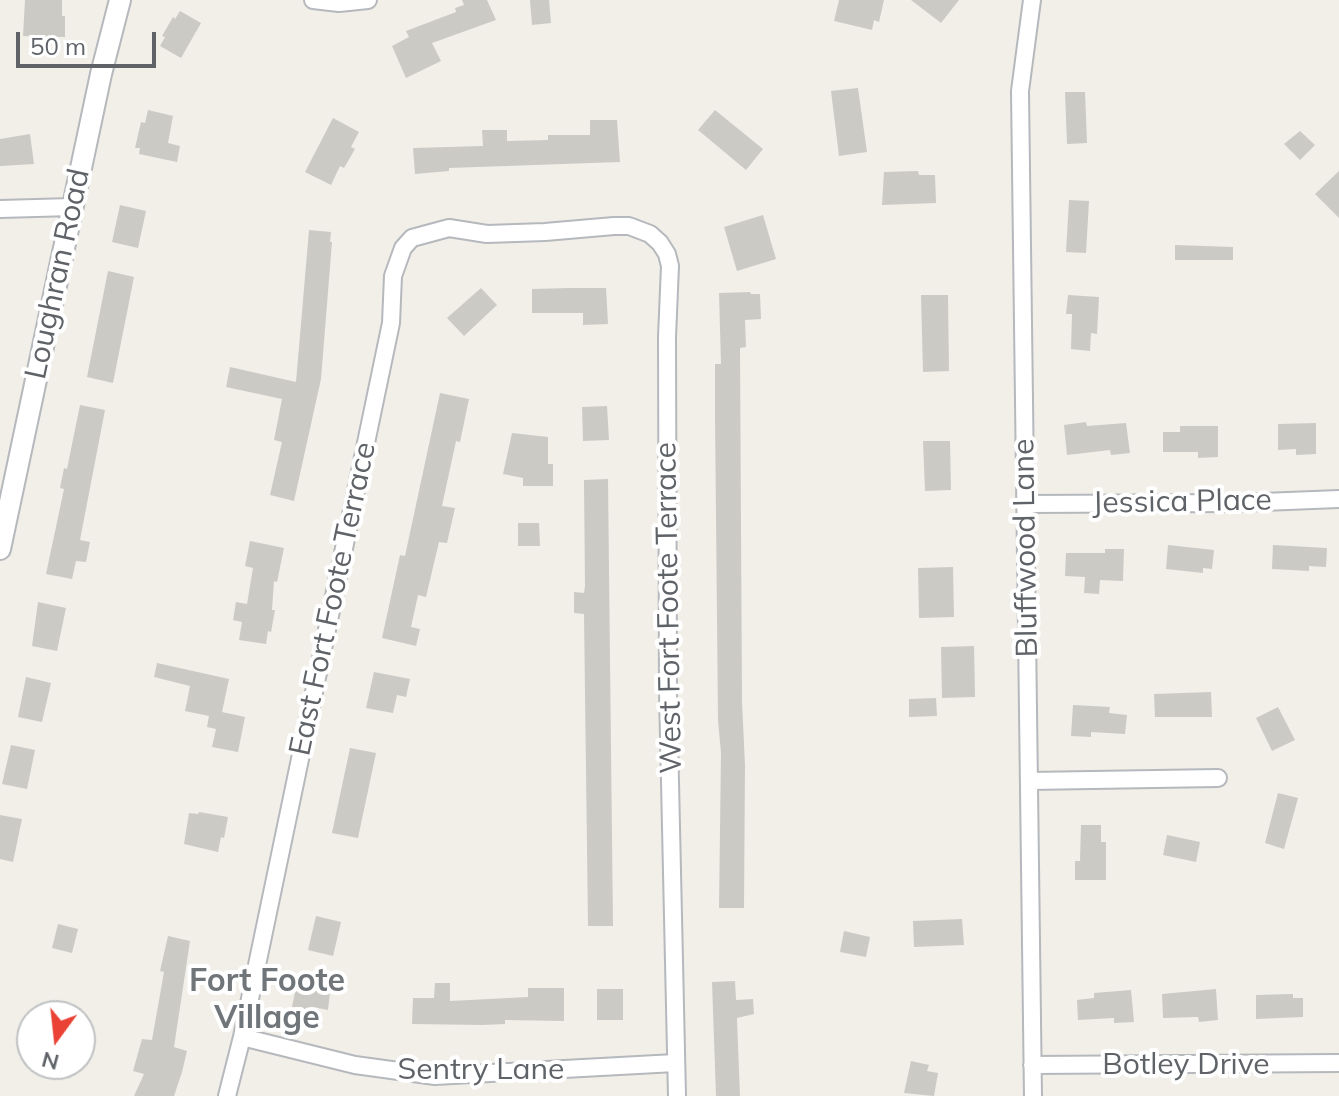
<!DOCTYPE html>
<style>
body{margin:0}
#map{position:relative;width:1339px;height:1096px;overflow:hidden;background:#f1efe8;font-family:Mulish,sans-serif}
canvas{display:block}
.north{position:absolute;left:16px;top:1000px;width:80px;height:80px;box-sizing:border-box;background:#fff;border:2px solid #bfc1c3;border-radius:50%;rotate:195deg;font-size:22px;font-weight:700;line-height:32px;text-align:center;color:#5f6368}
.north::after{content:'';display:block;margin:auto;width:28px;height:36px;background:#ea4335;clip-path:polygon(50% 0,100% 100%,50% 72%,0 100%)}
.scale{position:absolute;left:16px;top:32px;width:140px;height:36px;box-sizing:border-box;border:4px solid #5f6368;border-top:0;padding-left:10px;font-size:24px;line-height:28px;white-space:nowrap;color:#5f6368;-webkit-text-stroke:6px #fff;paint-order:stroke}
</style>
<div id="map">
<canvas width="1339" height="1096"></canvas>
<div class="north">N</div>
<div class="scale">50 m</div>
</div>
<script>
const ctx = document.querySelector('canvas').getContext('2d');
ctx.lineJoin = 'round';
function fillPath(path, color) {
  ctx.fillStyle = color;
  ctx.fill(path, 'evenodd');
}
function poly(rows) {
  const path = new Path2D();
  for (const r of rows) {
    path.moveTo(r[0], r[1]);
    for (let i = 2; i < r.length; i += 2) path.lineTo(r[i], r[i + 1]);
  }
  return path;
}
function strokePath(path, color, width, dash) {
  ctx.strokeStyle = color;
  ctx.lineWidth = width;
  ctx.lineCap = dash ? 'butt' : 'round';
  ctx.setLineDash(dash || []);
  ctx.stroke(path);
}
function drawText(font, color, halo, rows, align = 'center') {
  ctx.font = font + ' Mulish,sans-serif';
  ctx.lineWidth = 8;
  ctx.setLineDash([]);
  ctx.textBaseline = 'middle';
  ctx.strokeStyle = halo;
  ctx.fillStyle = color;
  for (const [text, x, y, turn = 0] of rows) {
    ctx.save();
    ctx.translate(x, y);
    ctx.rotate((+turn || 0) * Math.PI / 180);
    ctx.textAlign = isNaN(turn) ? turn : align;
    if (halo) ctx.strokeText(text, 0, 0);
    ctx.fillText(text, 0, 0);
    ctx.restore();
  }
}
fillPath(poly([
 [25,0,62,0,62,16,65,16,65,37,23,36],
 [462,0,487,0,496,20,432,43,441,61,406,78,392,46,409,37,406,31,456,12,455,8,464,5],
 [530,0,549,0,551,23,532,25],
 [839,0,884,0,879,22,874,20,872,30,834,21],
 [911,0,959,0,941,23],
 [180,11,201,23,181,58,160,46,165,37,162,36,173,17,175,19],
 [858,88,867,152,839,156,831,91],
 [1065,92,1085,92,1087,143,1067,144],
 [148,110,173,116,168,143,180,146,177,162,139,154,140,148,135,148,141,122,145,123],
 [715,110,763,149,746,170,698,130],
 [333,118,359,132,351,147,355,149,344,168,340,166,331,185,305,172],
 [590,120,617,120,620,162,449,168,449,171,415,174,413,148,483,146,482,130,507,130,507,141,548,140,548,135,590,135],
 [1300,131,1315,145,1300,160,1284,144],
 [30,134,34,164,0,166,0,139],
 [918,171,919,175,935,175,936,203,882,205,884,172],
 [1339,171,1339,218,1315,194],
 [1069,200,1089,201,1086,253,1066,252],
 [120,205,146,211,138,248,112,242],
 [763,215,776,259,737,271,724,227],
 [309,230,331,232,330,242,332,242,321,379,294,501,270,495,282,442,274,440,282,399,226,387,230,367,296,382],
 [1175,245,1233,247,1233,260,1175,260],
 [108,271,134,277,113,383,87,377],
 [481,288,497,305,464,336,447,318],
 [569,288,606,288,608,324,583,325,583,313,532,313,532,289],
 [750,292,751,294,760,294,761,319,745,320,746,347,740,348,742,702,745,765,744,908,719,908,721,753,718,720,715,415,715,364,721,364,719,293],
 [921,295,948,295,949,371,923,372],
 [1068,295,1099,297,1097,334,1091,333,1090,351,1071,349,1072,314,1066,314],
 [440,393,469,399,460,442,456,441,442,506,455,508,447,543,439,542,426,597,418,595,411,627,420,629,416,646,382,638,400,555,405,556],
 [80,405,105,410,80,540,90,542,86,562,76,561,72,579,46,574,64,489,60,488,64,468,67,469],
 [607,406,609,440,583,441,582,407],
 [1086,422,1087,426,1126,423,1130,453,1111,455,1110,450,1067,455,1064,425],
 [1316,423,1316,454,1296,455,1296,449,1278,450,1278,424],
 [1180,426,1218,426,1218,457,1198,458,1198,452,1163,452,1163,432,1180,432],
 [512,433,548,437,548,464,553,464,553,486,523,486,523,478,503,474],
 [923,441,950,441,951,490,925,491],
 [608,479,613,926,588,926,584,614,574,613,574,592,584,593,585,586,584,480],
 [518,523,539,523,540,546,518,546],
 [250,541,284,548,277,582,274,581,272,610,275,610,271,632,268,631,266,644,239,640,242,622,233,620,236,602,247,604,253,568,245,566],
 [1168,545,1214,550,1212,569,1203,568,1203,573,1166,569],
 [1273,545,1327,548,1326,567,1309,566,1309,571,1272,569],
 [1105,549,1124,549,1123,581,1100,580,1099,594,1084,593,1085,577,1065,576,1066,553,1105,553],
 [953,567,954,617,919,618,918,568],
 [38,602,66,608,57,651,32,646],
 [974,646,975,697,942,698,941,647],
 [157,663,229,679,222,712,245,717,238,752,212,747,216,729,207,727,209,716,185,711,190,686,154,677],
 [374,672,410,679,406,697,397,695,393,713,366,708],
 [26,677,51,683,42,722,18,717],
 [1211,692,1212,717,1155,717,1154,694],
 [936,698,937,716,909,717,909,699],
 [1073,705,1110,707,1109,713,1127,715,1125,734,1091,732,1091,737,1071,736],
 [1278,707,1295,740,1272,751,1256,718],
 [11,745,35,750,27,789,2,784],
 [350,748,376,753,358,838,332,833],
 [1278,793,1298,798,1284,849,1265,843],
 [199,812,228,817,224,838,221,837,218,852,184,844,189,813,198,814],
 [0,815,22,819,13,862,0,859],
 [1081,825,1101,825,1101,842,1106,842,1106,880,1075,880,1075,861,1080,861],
 [1167,835,1200,842,1196,862,1163,855],
 [316,916,341,922,333,956,308,950],
 [962,919,964,945,914,947,913,921],
 [58,924,78,929,72,953,52,948],
 [844,931,870,937,866,957,840,952],
 [168,936,190,941,174,1047,187,1051,182,1072,174,1096,134,1096,144,1074,133,1071,142,1039,152,1040,164,972,160,971],
 [298,977,331,983,328,1010,313,1007,312,1010,292,1007],
 [735,981,736,1000,753,999,754,1014,737,1018,740,1096,716,1096,712,982],
 [435,983,450,983,450,1001,528,997,528,988,564,988,564,1021,505,1020,505,1024,483,1025,412,1024,413,998,434,998],
 [597,989,623,989,623,1020,597,1020],
 [1216,989,1218,1020,1199,1022,1198,1017,1163,1018,1162,994],
 [1131,990,1134,1022,1114,1023,1114,1018,1078,1020,1077,1000,1094,998,1094,993],
 [1293,994,1293,998,1303,998,1303,1017,1256,1019,1256,995],
 [911,1061,929,1065,927,1071,938,1073,934,1096,904,1093]
]), '#cccac5');
const minor = poly([
 [313,0,339,3,368,0],
 [1032,0,1020,91,1033,1096],
 [0,209,72,207],
 [1026,504,1237,503,1339,499],
 [1029,781,1218,778],
 [242,1037,355,1065,435,1076,675,1063],
 [1032,1065,1339,1063],
 [227,1096,242,1037,391,323,393,276,403,248,412,238,449,228,487,234,545,232,614,226,629,226,650,234,660,243,667,254,670,266,667,337,668,692,677,1096]
]);
const tertiary = poly([
 [0,549,101,74,120,0]
]);
strokePath(minor, '#b5b8bc', 20);
strokePath(tertiary, '#b5b8bc', 24);
strokePath(minor, '#fff', 16);
strokePath(tertiary, '#fff', 20);
drawText('30px', '#5f6368', '#fff', [
 ["Loughran Road",58,274,-78],
 ["Jessica Place",1182,502,-1],
 ["Bluffwood Lane",1026,548,-91],
 ["East Fort Foote Terrace",333,599,-78],
 ["West Fort Foote Terrace",669,608,-91],
 ["Botley Drive",1186,1065],
 ["Sentry Lane",481,1070]
]);
drawText('bold 32px', '#70757a', '#fff', [
 ["Fort Foote",267,981],
 ["Village",267,1018]
]);
</script>
